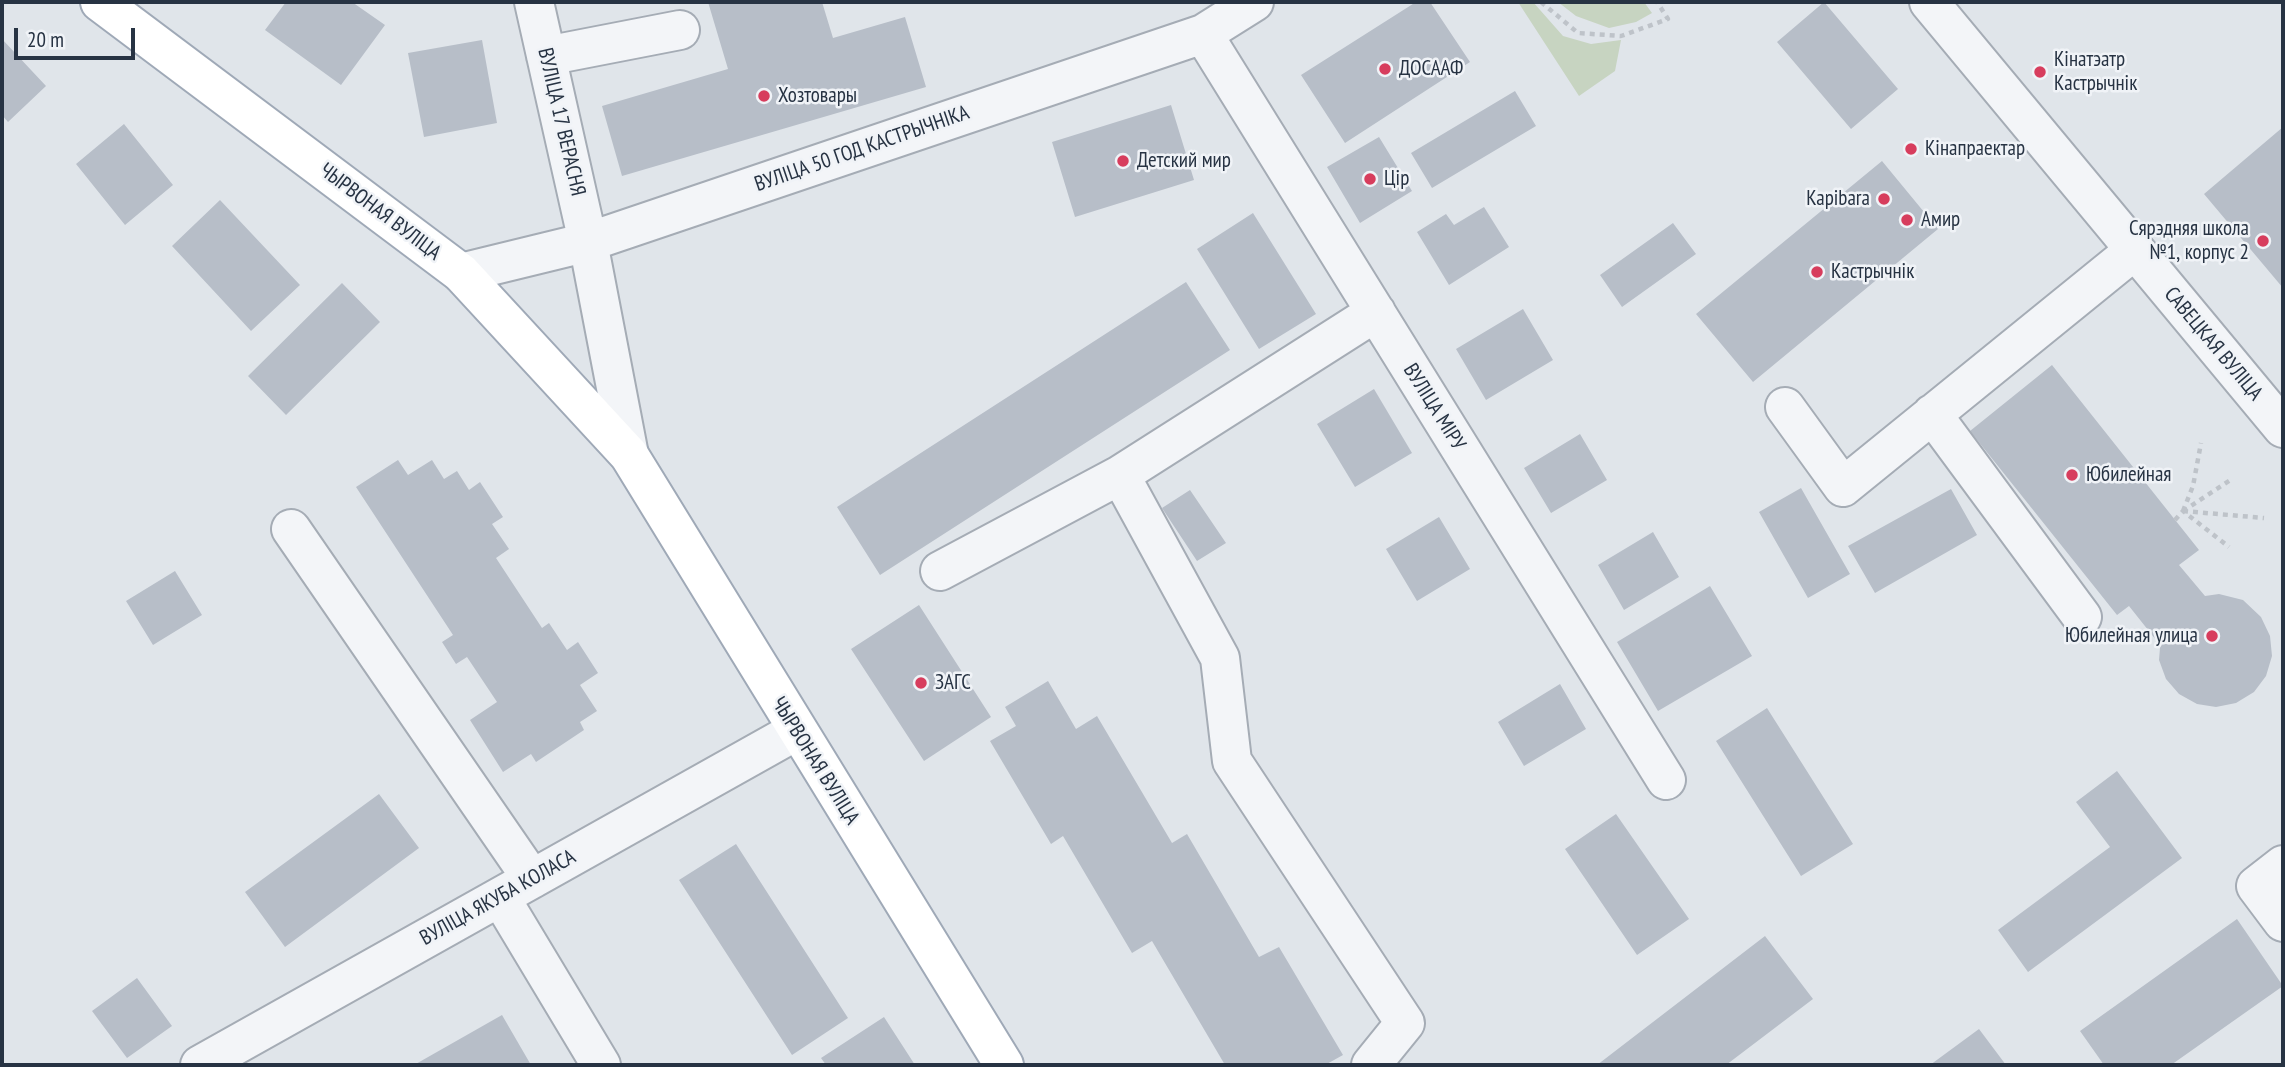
<!DOCTYPE html>
<meta charset="utf-8">
<style>
body{margin:0}
#map{position:relative;width:2285px;height:1067px;overflow:hidden;background:#e0e5ea;font-family:"PT Sans Narrow",sans-serif}
canvas{display:block}
.frame{position:absolute;inset:0;border:4px solid #273343;pointer-events:none}
.scale{position:absolute;left:14px;top:28px;width:121px;height:32px;box-sizing:border-box;border:4px solid #273343;border-top:0;padding-left:9px;font-size:21px;line-height:24px;white-space:nowrap;color:#273343;-webkit-text-stroke:5px #f0f3f7;paint-order:stroke}
</style>
<div id="map">
<canvas width="2285" height="1067"></canvas>
<div class="frame"></div>
<div class="scale">20 m</div>
</div>
<script>
const ctx = document.querySelector('canvas').getContext('2d');
ctx.lineJoin = 'round';
function fillPath(path, color) {
  ctx.fillStyle = color;
  ctx.fill(path, 'evenodd');
}
function poly(rows) {
  const path = new Path2D();
  for (const r of rows) {
    path.moveTo(r[0], r[1]);
    for (let i = 2; i < r.length; i += 2) path.lineTo(r[i], r[i + 1]);
  }
  return path;
}
function strokePath(path, color, width, dash) {
  ctx.strokeStyle = color;
  ctx.lineWidth = width;
  ctx.lineCap = dash ? 'butt' : 'round';
  ctx.setLineDash(dash || []);
  ctx.stroke(path);
}
function drawText(font, color, halo, rows, align = 'center') {
  ctx.font = font + ' "PT Sans Narrow",sans-serif';
  ctx.lineWidth = 5;
  ctx.setLineDash([]);
  ctx.textBaseline = 'middle';
  ctx.strokeStyle = halo;
  ctx.fillStyle = color;
  for (const [text, x, y, turn = 0] of rows) {
    ctx.save();
    ctx.translate(x, y);
    ctx.rotate((+turn || 0) * Math.PI / 180);
    ctx.textAlign = isNaN(turn) ? turn : align;
    if (halo) ctx.strokeText(text, 0, 0);
    ctx.fillText(text, 0, 0);
    ctx.restore();
  }
}
fillPath(poly([
 [1518,2,1533,2,1563,36,1591,44,1621,40,1615,71,1579,96],
 [1558,2,1644,2,1652,13,1636,22,1609,28,1576,16]
]), '#c7d4c1');
fillPath(poly([
 [286,2,352,2,385,25,341,85,265,30],
 [708,2,822,2,833,38,905,17,926,87,622,176,602,106,728,69],
 [1416,2,1430,2,1470,62,1345,143,1301,75],
 [1824,2,1898,89,1851,129,1777,42],
 [2,39,46,86,8,122,2,115],
 [482,40,497,123,424,137,408,53],
 [1515,91,1536,126,1432,188,1411,153],
 [1171,105,1194,180,1075,217,1052,142],
 [124,124,173,185,125,225,76,164],
 [2283,127,2283,288,2204,194],
 [1379,137,1412,191,1360,223,1327,167],
 [1882,161,1938,229,1753,382,1696,314],
 [220,200,300,285,251,331,172,246],
 [1484,207,1509,247,1449,285,1417,232,1446,214,1454,225],
 [1253,213,1316,314,1259,349,1197,249],
 [1673,223,1696,254,1622,307,1600,275],
 [1186,282,1230,350,880,575,837,507],
 [342,283,380,322,286,415,248,376],
 [1523,309,1553,360,1486,400,1456,349],
 [2052,365,2199,550,2179,565,2205,596,2219,594,2243,600,2261,617,2270,636,2272,656,2266,676,2254,692,2236,703,2216,707,2197,704,2179,694,2166,679,2159,660,2161,636,2156,640,2129,606,2117,615,1970,431],
 [1374,389,1412,453,1355,487,1317,424],
 [1580,434,1607,480,1551,513,1524,468],
 [398,460,408,475,432,460,444,479,457,471,469,490,480,482,503,517,492,524,509,549,496,558,542,628,549,623,567,650,578,642,598,673,580,685,597,711,580,722,584,730,536,762,531,754,503,772,470,720,497,702,467,657,456,664,442,642,453,635,356,487],
 [1801,488,1850,574,1808,598,1759,512],
 [1951,489,1977,535,1875,593,1848,546],
 [1190,490,1226,543,1197,561,1162,508],
 [1439,517,1470,569,1417,601,1386,549],
 [1653,532,1679,577,1624,610,1598,565],
 [175,571,202,615,153,645,126,601],
 [1710,586,1752,656,1658,711,1617,642],
 [919,605,991,717,924,761,851,649],
 [1048,681,1076,729,1097,716,1172,843,1187,834,1259,957,1279,947,1343,1055,1325,1065,1225,1065,1152,941,1132,953,1063,836,1051,844,990,741,1016,726,1005,707],
 [1560,684,1586,729,1524,766,1498,722],
 [1767,708,1853,844,1801,876,1716,741],
 [2117,771,2182,858,2028,972,1998,930,2110,847,2076,802],
 [379,794,419,848,285,947,245,892],
 [1616,814,1689,919,1637,955,1565,849],
 [736,844,848,1018,792,1055,679,880],
 [2237,919,2283,986,2171,1065,2104,1065,2080,1031],
 [1765,936,1813,999,1726,1065,1597,1065],
 [137,978,172,1026,127,1058,92,1011],
 [502,1015,531,1065,414,1065],
 [884,1017,915,1065,826,1065,821,1058],
 [1979,1029,2006,1065,1930,1065]
]), '#b7bec8');
const minor = poly([
 [534,2,588,242,629,455],
 [1929,2,2283,428],
 [1203,34,1666,780],
 [546,56,680,30],
 [461,273,588,242,1203,34,1254,2],
 [1785,407,1843,487,2135,250],
 [1932,414,2082,617],
 [291,529,532,879],
 [940,571,1120,475],
 [2283,865,2256,886,2283,922],
 [500,897,601,1065],
 [200,1065,796,731],
 [1371,1065,1405,1023,1232,761,1220,658,1120,475,1376,312]
]);
const major = poly([
 [100,2,461,273,629,455,1004,1065]
]);
strokePath(minor, '#a5acb5', 42);
strokePath(major, '#9fa9b7', 42);
strokePath(poly([
 [1541,2,1578,33,1621,36,1668,19,1657,2],
 [2183,511,2264,518],
 [2183,511,2193,486,2201,443],
 [2183,511,2232,479],
 [2175,520,2183,511,2229,547]
]), '#bec3c9', 4.5, [5, 5]);
strokePath(minor, '#f3f5f8', 38);
strokePath(major, '#fff', 38);
for (const [x, y, r, color] of [
 [1385,69,7,"#d73d5d"],
 [2040,72,7,"#d73d5d"],
 [764,96,7,"#d73d5d"],
 [1911,149,7,"#d73d5d"],
 [1123,161,7,"#d73d5d"],
 [1370,179,7,"#d73d5d"],
 [1884,199,7,"#d73d5d"],
 [1907,220,7,"#d73d5d"],
 [2263,241,7,"#d73d5d"],
 [1817,272,7,"#d73d5d"],
 [2072,475,7,"#d73d5d"],
 [2212,636,7,"#d73d5d"],
 [921,683,7,"#d73d5d"]
]) {
  const dot = new Path2D();
  dot.arc(x, y, r, 0, 2 * Math.PI);
  ctx.fillStyle = color;
  ctx.fill(dot);
  strokePath(dot, '#f0f3f7', 2.5);
}
drawText('21px', '#273343', '#f0f3f7', [
 ["Кінатэатр",2054,60],
 ["Кастрычнік",2054,84],
 ["ДОСААФ",1399,69],
 ["Хозтовары",778,96],
 ["Кінапраектар",1925,149],
 ["Детский мир",1137,161],
 ["Цір",1384,179],
 ["Kapibara",1870,199,"right"],
 ["Амир",1921,220],
 ["Сярэдняя школа",2249,229,"right"],
 ["№1, корпус 2",2249,253,"right"],
 ["Кастрычнік",1831,272],
 ["Юбилейная",2086,475],
 ["Юбилейная улица",2198,636,"right"],
 ["ЗАГС",935,683]
], 'left');
drawText('21px', '#273343', '#f0f3f7', [
 ["ВУЛІЦА 17 ВЕРАСНЯ",561,122,77],
 ["ВУЛІЦА 50 ГОД КАСТРЫЧНІКА",862,149,-19],
 ["ЧЫРВОНАЯ ВУЛІЦА",380,212,37],
 ["САВЕЦКАЯ ВУЛІЦА",2213,344,50],
 ["ВУЛІЦА МІРУ",1434,407,58],
 ["ЧЫРВОНАЯ ВУЛІЦА",815,761,58],
 ["ВУЛІЦА ЯКУБА КОЛАСА",498,898,-29]
]);
</script>
